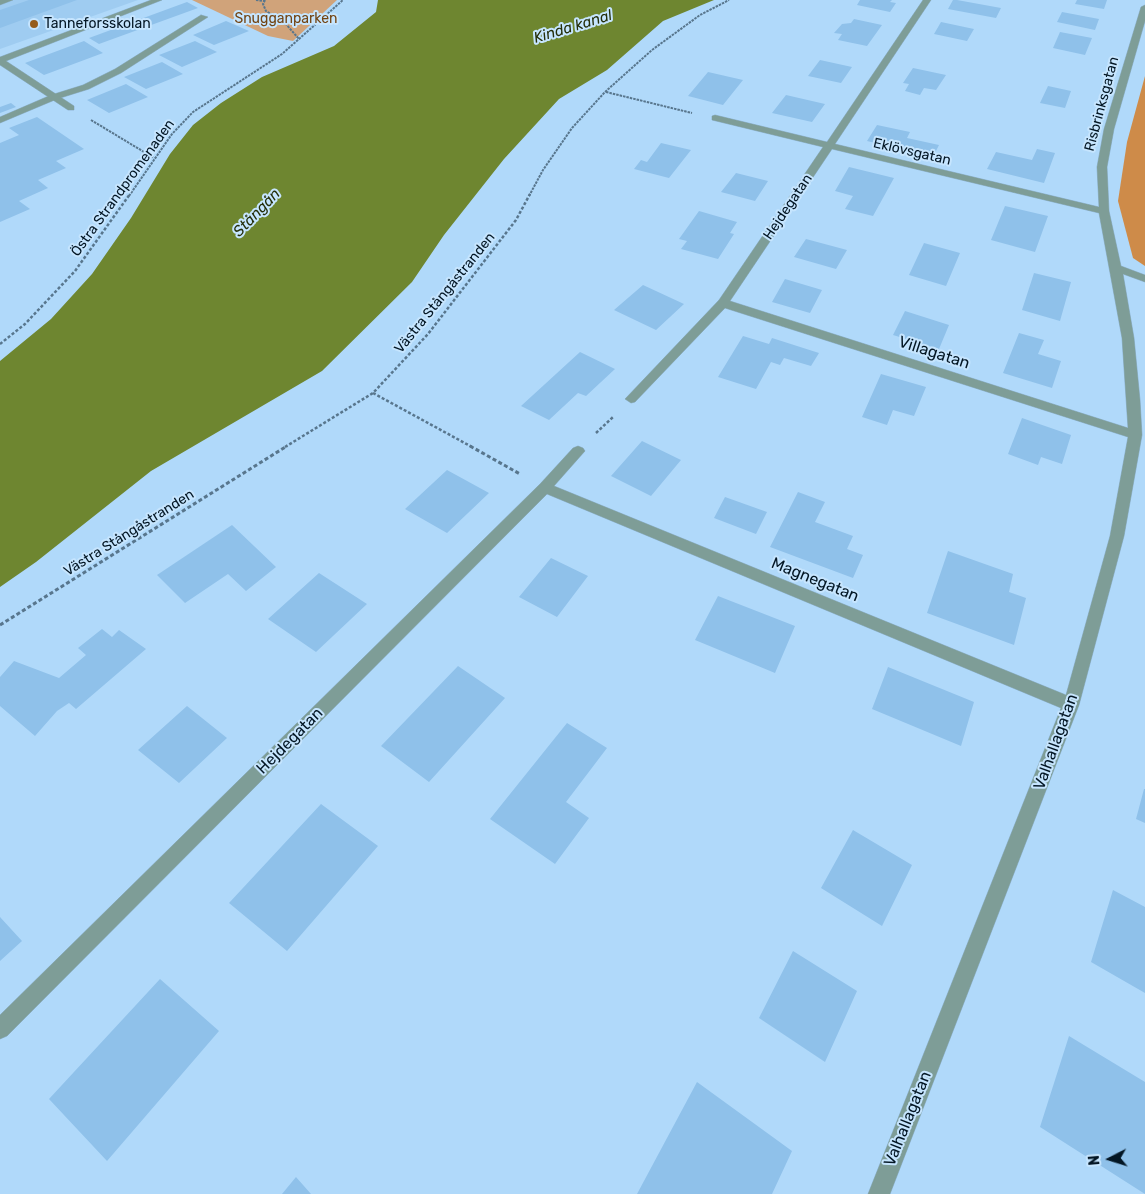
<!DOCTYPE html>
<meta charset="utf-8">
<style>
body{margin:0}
#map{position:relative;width:1145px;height:1194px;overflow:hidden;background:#b0d9fa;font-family:Rubik,sans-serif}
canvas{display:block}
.north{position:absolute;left:1085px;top:1134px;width:50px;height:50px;-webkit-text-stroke:4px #c6e5fe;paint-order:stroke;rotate:265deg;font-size:14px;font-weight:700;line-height:20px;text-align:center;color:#031624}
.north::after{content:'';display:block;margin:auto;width:18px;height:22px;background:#031624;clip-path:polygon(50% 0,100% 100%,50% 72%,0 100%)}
</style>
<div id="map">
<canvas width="1145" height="1194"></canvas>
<div class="north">N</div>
</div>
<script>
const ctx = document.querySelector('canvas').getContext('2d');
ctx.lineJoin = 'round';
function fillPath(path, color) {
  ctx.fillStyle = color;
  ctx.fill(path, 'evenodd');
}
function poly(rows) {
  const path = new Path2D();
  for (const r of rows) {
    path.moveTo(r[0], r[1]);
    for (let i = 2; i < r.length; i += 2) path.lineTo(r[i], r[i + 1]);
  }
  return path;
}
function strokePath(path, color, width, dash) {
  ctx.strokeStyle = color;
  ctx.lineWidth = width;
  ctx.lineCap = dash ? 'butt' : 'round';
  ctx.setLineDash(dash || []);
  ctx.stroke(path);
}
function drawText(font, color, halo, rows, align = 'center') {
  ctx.font = font + ' Rubik,sans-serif';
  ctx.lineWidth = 4;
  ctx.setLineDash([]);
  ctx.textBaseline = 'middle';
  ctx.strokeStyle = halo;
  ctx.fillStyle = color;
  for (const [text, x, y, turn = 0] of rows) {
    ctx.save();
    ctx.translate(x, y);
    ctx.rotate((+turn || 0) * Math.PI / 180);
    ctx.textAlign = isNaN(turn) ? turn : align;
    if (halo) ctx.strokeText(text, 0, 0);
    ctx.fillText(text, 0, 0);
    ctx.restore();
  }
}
fillPath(poly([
 [0,0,138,0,0,49]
]), '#9fccf1');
fillPath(poly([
 [192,0,337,0,293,41,268,36]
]), '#d0a37a');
fillPath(poly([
 [1145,76,1145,266,1133,258,1118,201,1127,142]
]), '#ce8b49');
fillPath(poly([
 [378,0,714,0,663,21,607,70,559,99,504,159,444,235,412,282,322,371,151,471,36,562,0,587,0,361,51,319,92,274,131,218,170,154,193,125,221,103,262,77,334,46,376,12]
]), '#6e8630');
fillPath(poly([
 [29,0,77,0,0,28,0,10],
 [860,0,892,0,890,2,896,3,890,12,857,5],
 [953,0,957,0,1001,8,996,18,948,9],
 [1077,0,1107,0,1104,9,1075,4],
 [187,2,198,8,99,44,89,38],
 [1062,12,1099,19,1095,30,1057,22],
 [854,19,882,25,867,46,838,40,842,34,834,33,842,24,851,23],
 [226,21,249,31,214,45,193,35],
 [941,22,974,29,967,41,934,34],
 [1060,32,1092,38,1085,55,1053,48],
 [84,41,103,53,44,75,25,63],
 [195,41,217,52,182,67,159,55],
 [820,60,852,67,841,83,808,76],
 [162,62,183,74,146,89,124,77],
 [913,68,946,75,936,90,924,88,920,95,905,91,909,84,903,83],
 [708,72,743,80,723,105,688,96],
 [126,84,148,97,109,113,87,100],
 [1048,86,1071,91,1065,108,1040,103],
 [786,95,825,104,812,122,772,113],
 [11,103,16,107,0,113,0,107],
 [37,117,84,149,56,161,66,168,38,180,48,188,19,201,30,209,0,222,0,143,19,135,9,128],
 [877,125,910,132,907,138,939,145,933,157,867,141],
 [661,143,691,150,669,178,634,169,641,160,647,162],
 [1037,149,1055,153,1044,183,987,169,996,152,1032,160],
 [849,167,894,178,873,216,845,209,853,196,835,191],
 [736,173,768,181,755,201,721,192],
 [1005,206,1048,216,1035,252,991,240],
 [699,211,737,222,730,233,734,234,718,259,681,249,687,241,679,239],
 [806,239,847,250,836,269,794,257],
 [924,243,960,253,946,286,909,275],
 [1034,273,1071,282,1060,321,1022,310],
 [785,279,822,290,810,313,772,302],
 [643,285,684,304,656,330,614,310],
 [905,311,949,325,939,349,893,335],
 [1019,333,1044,340,1038,354,1061,361,1052,388,1003,373],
 [743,336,769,344,772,338,819,353,811,366,784,358,780,365,771,362,756,389,718,377],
 [580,352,615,369,586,396,578,393,549,420,521,406],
 [881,374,926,387,914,416,893,410,887,425,862,417],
 [1022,418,1071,435,1062,464,1041,457,1038,465,1008,454],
 [642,441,681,460,651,496,611,476],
 [447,470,489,493,447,533,405,509],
 [798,492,825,502,815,522,853,536,847,549,863,555,853,578,770,547],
 [725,497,767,512,756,534,714,518],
 [232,525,276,567,246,591,228,574,185,603,157,575],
 [948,551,1013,574,1009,592,1026,598,1014,645,927,613],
 [551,558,588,576,557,617,519,597],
 [319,573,367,604,316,652,268,619],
 [718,596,795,626,775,673,695,640],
 [102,629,112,637,119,630,146,649,76,709,69,703,57,711,35,736,0,706,0,677,14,661,59,678,86,655,78,648],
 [458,666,505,698,429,782,381,746],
 [888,667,974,702,961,746,872,709],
 [187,706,227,738,179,783,138,750],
 [567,723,607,748,566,802,589,818,555,864,490,819],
 [1144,789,1145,789,1145,823,1136,819],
 [321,804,378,846,287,951,229,903],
 [853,830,912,865,882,926,821,888],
 [1113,890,1145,907,1145,993,1091,962],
 [0,917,22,941,0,961],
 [793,951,857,991,825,1062,759,1018],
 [160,979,219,1031,107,1161,49,1099],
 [1069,1036,1145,1082,1145,1194,1040,1127],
 [697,1082,792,1151,772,1194,637,1194],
 [296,1177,311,1194,282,1194]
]), '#8fc1ea');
const lane = poly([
 [0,0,13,0,0,5,0,0],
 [201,15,208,17,121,73,89,89,57,99,0,123,0,117,51,95,83,85,115,69,201,15]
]);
const street = poly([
 [151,0,162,0,6,61,74,106,74,110,68,110,0,65,0,57,151,0],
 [923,0,931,0,835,144,1099,207,1097,167,1104,129,1141,7,1145,5,1145,21,1114,129,1107,167,1109,211,1121,266,1145,275,1145,282,1123,274,1134,338,1140,400,1142,435,1124,536,1079,705,890,1194,868,1194,1061,708,547,494,7,1036,0,1039,0,1015,540,484,573,448,578,446,583,448,585,451,554,486,1066,695,1110,536,1128,437,725,308,635,402,631,403,625,399,719,300,823,147,712,120,712,116,715,115,827,142,923,0],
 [832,149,1099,213,1122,338,1128,428,730,301,832,149]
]);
strokePath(lane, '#91b6d3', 1);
strokePath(street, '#91b6d3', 1);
strokePath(poly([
 [256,0,264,1],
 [265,0,263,4,266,11,285,23,299,39],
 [606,92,692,113],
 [91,120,154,158],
 [129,196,172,134,193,112,282,54,343,0],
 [529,196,543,170,572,128,605,92,652,50,700,15,729,0]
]), '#58768d', 2, [2.5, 1]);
strokePath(poly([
 [0,344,25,324,75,271,130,194],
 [373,393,472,447],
 [596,433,613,417],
 [285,447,373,393,428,334,516,220,530,194]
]), '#58768d', 2.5, [3, 2]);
strokePath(poly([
 [470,446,520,474],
 [0,625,287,446]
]), '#58768d', 3, [4, 2.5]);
fillPath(lane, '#7e9d97');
fillPath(street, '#7e9d97');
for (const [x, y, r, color] of [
 [34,24,5,"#965c1b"]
]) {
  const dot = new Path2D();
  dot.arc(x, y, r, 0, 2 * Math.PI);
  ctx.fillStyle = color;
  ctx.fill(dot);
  strokePath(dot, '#c6e5fe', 2);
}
drawText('14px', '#724413', '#c6e5fe', [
 ["Snugganparken",286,19]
]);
drawText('14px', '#031624', '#c6e5fe', [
 ["Tanneforsskolan",44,24]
], 'left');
drawText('14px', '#031624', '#c6e5fe', [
 ["Risbrinksgatan",1102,104,-75],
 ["Eklövsgatan",912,152,13],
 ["Östra Strandpromenaden",123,188,-54],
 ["Hejdegatan",788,207,-56],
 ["Västra Stångåstranden",445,293,-51],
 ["Västra Stångåstranden",129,533,-32]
]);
drawText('italic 15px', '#242e09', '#c6e5fe', [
 ["Kinda kanal",573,27,-17],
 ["Stångån",257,213,-46]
]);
drawText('16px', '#031624', '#c6e5fe', [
 ["Villagatan",934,353,18],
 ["Magnegatan",815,580,22],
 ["Hejdegatan",290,741,-45],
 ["Valhallagatan",1056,742,-70],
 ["Valhallagatan",908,1119,-68]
]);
</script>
